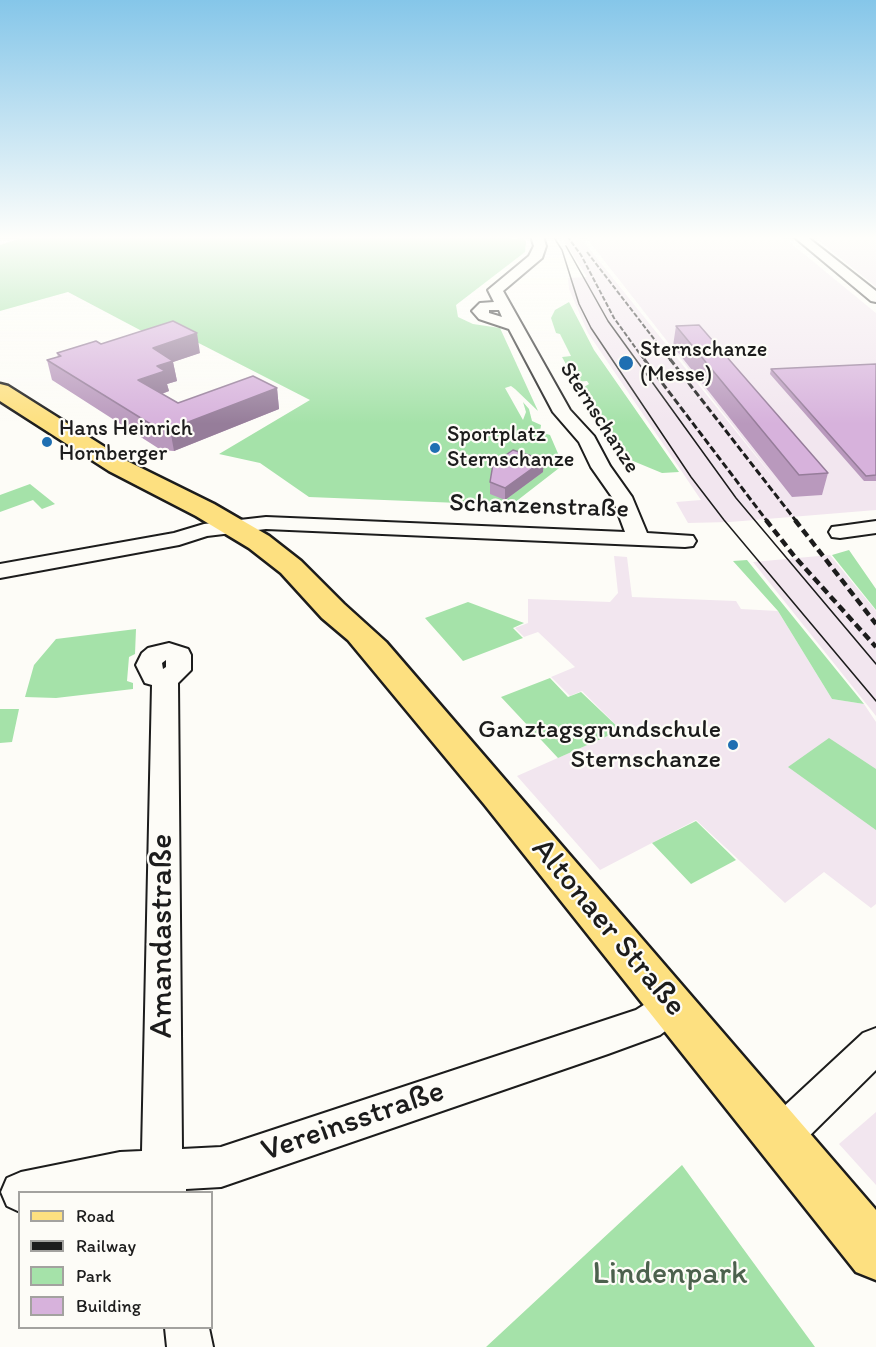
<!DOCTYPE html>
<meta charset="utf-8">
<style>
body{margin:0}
#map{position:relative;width:876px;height:1347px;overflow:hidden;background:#fdfcf7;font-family:Itim,sans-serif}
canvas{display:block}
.legend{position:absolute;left:18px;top:1191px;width:195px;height:138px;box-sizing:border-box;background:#fdfcf7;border:2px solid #a3a29f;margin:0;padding:8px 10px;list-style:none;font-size:18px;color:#1c1c1c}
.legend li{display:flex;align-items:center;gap:12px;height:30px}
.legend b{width:30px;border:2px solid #a3a29f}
</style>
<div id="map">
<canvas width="876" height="1347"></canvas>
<ul class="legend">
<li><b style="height:8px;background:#fde080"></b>Road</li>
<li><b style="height:8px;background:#1c1c1c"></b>Railway</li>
<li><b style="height:16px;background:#a5e2a9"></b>Park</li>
<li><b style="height:16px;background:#d7b2dc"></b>Building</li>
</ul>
</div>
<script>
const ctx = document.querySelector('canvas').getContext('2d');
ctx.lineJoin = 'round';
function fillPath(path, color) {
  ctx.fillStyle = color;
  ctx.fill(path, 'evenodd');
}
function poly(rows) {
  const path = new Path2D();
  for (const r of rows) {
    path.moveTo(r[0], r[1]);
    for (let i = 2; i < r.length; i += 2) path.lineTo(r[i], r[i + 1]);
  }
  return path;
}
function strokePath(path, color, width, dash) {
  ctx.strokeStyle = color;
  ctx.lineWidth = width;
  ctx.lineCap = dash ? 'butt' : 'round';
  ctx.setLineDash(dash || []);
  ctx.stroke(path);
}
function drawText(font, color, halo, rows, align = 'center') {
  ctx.font = font + ' Itim,sans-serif';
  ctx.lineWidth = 4.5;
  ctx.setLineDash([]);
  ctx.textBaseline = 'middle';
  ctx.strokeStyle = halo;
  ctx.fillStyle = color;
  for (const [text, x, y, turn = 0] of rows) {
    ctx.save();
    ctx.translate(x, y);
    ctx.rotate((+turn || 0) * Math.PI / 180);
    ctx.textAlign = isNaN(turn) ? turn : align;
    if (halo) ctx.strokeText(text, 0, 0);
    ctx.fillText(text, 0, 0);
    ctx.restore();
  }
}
fillPath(poly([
 [561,236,579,236,780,486,585,236,782,236,876,313,876,510,730,522,688,523,676,502,701,500,588,333,569,289,568,278,587,277],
 [813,236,876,236,876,287],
 [830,555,876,611,876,716,753,562],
 [614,556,627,557,632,597,736,601,741,609,778,611,832,699,864,704,876,722,876,904,871,908,824,872,785,903,696,820,600,870,517,776,621,730,582,691,570,696,551,677,575,667,538,632,524,637,515,628,528,623,528,599,610,602,618,593],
 [876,1112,876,1185,839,1144]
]), '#f2e6ef');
fillPath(poly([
 [28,236,503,236,505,239,524,238,526,242,525,252,456,305,458,317,473,324,500,328,538,411,515,389,511,386,505,388,523,420,526,412,523,402,529,409,532,421,541,425,540,432,550,435,563,465,514,503,534,506,309,497,260,463,219,454,310,400,181,334,157,339,68,292,0,311,0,245],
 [569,302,594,350,679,472,662,473,633,461,622,453,613,435,607,432,607,427,603,423,604,417,590,410,588,405,594,402,593,398,583,393,588,392,584,387,589,384,587,381,576,382,562,357,571,356,560,334,556,333,551,318,555,310],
 [30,484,55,504,42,509,33,500,0,512,0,495],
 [849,550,876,589,876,610,832,555],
 [747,560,864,704,832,699,778,611,733,561],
 [468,602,524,623,513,628,523,638,463,661,425,618],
 [136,629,135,654,129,657,127,681,133,683,133,689,56,698,25,697,34,665,56,639],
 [550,678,568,697,581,692,621,730,558,758,501,697],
 [0,709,19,709,12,742,0,743],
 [829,738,876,769,876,830,788,767],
 [696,821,736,860,691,884,652,843],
 [682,1165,815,1347,486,1347]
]), '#a5e2a9');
const minor = poly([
 [531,236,543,236,546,246,542,258,503,291,570,410,594,436,610,466,632,497,647,533,693,536,696,541,693,546,685,547,266,529,207,536,179,545,0,578,0,564,174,533,204,524,266,517,625,532,612,497,591,467,579,442,553,412,509,329,479,319,472,311,480,303,494,302,488,290,529,256,534,246,531,236],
 [489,310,499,310,502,317,489,313,489,310],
 [793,236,806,236,876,291,876,302,871,301,793,236],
 [876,521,876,533,840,538,832,537,829,532,832,527,840,526,876,521],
 [169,643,188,649,191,655,191,670,178,683,182,1149,221,1147,636,1010,661,994,673,989,685,994,691,1005,685,1016,660,1035,608,1054,221,1187,186,1189,186,1192,20,1192,20,1212,7,1206,1,1192,7,1178,21,1172,120,1152,142,1151,152,685,145,683,136,665,142,653,148,648,169,643],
 [166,660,166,667,163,669,162,663,166,660],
 [876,1028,876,1070,794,1151,780,1157,766,1151,760,1137,766,1123,863,1033,876,1028],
 [165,1328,209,1328,213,1347,167,1347,165,1328]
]);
const major = poly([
 [0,384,8,386,127,461,214,504,269,536,301,561,344,604,386,642,876,1210,876,1280,856,1272,484,804,348,640,322,618,281,573,249,548,196,516,109,471,0,401,0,384]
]);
strokePath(minor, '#1c1c1c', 4);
strokePath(major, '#1c1c1c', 5);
fillPath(minor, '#fdfcf7');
fillPath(major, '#fde080');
strokePath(poly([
 [553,236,562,250,579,304,591,328,691,477,724,520,876,701],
 [566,246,608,321,736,498,876,664]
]), '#1c1c1c', 1.5);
strokePath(poly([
 [567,236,581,255,614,318,645,361],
 [587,252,671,361]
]), '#1c1c1c', 2, [5, 2]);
strokePath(poly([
 [644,359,767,521],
 [670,359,796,521]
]), '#1c1c1c', 3, [7, 3]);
strokePath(poly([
 [766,520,795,557,876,647],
 [795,520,876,624]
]), '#1c1c1c', 4.5, [8, 4.5]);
fillPath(poly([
 [676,326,828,473,822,495,792,497,673,346],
 [101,344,200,353,173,362,177,381,167,384,169,391,162,394,178,403,277,388,279,409,174,451,161,450,52,380,47,360,58,357,57,353],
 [876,364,876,481,864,481,770,374,771,369],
 [543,472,505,500,490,494,490,482]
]), '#b999bd');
fillPath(poly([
 [197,333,200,353,173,362,177,381,167,384,169,391,142,401,138,380,153,348],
 [277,388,279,409,174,451,170,429],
 [544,460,543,472,505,500,505,488]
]), '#967d9a');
const building = poly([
 [173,321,197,333,153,348,173,361,157,366,165,371,138,380,178,403,253,376,277,388,170,429,157,428,47,360,61,356,57,353,96,341,101,344,173,321],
 [699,325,828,473,799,475,676,326,699,325],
 [876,364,876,475,866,476,771,369,876,364],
 [513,450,544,460,505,488,490,482,493,464,513,450]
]);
fillPath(building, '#d7b2dc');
strokePath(building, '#967d9a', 1.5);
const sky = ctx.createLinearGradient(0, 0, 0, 424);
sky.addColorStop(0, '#85c6e9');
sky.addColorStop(0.56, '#fefefb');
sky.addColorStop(1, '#fefefb00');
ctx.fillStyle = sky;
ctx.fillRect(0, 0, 876, 424);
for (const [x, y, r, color] of [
 [626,363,8,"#1f6fb2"],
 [47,442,6,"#1f6fb2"],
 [435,448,6,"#1f6fb2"],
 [733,745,6,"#1f6fb2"]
]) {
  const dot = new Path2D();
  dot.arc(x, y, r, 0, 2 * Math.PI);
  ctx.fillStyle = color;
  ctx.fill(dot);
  strokePath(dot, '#fdfcf7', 2);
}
drawText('22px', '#1c1c1c', '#fdfcf7', [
 ["Sternschanze",640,350],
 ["(Messe)",640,375],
 ["Hans Heinrich",59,429],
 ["Hornberger",59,454],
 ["Sportplatz",447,435],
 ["Sternschanze",447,460]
], 'left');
drawText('22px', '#1c1c1c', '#fdfcf7', [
 ["Sternschanze",599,418,57]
]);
drawText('26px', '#1c1c1c', '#fdfcf7', [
 ["Schanzenstraße",539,507,2]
]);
drawText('26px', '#1c1c1c', '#fdfcf7', [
 ["Ganztagsgrundschule",721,730],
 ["Sternschanze",721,760]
], 'right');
drawText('32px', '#1c1c1c', '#fdfcf7', [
 ["Altonaer Straße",608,928,50],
 ["Amandastraße",163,936,-90],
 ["Vereinsstraße",353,1122,-19]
]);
drawText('32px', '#4c614d', '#fdfcf7', [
 ["Lindenpark",670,1275]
]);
</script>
